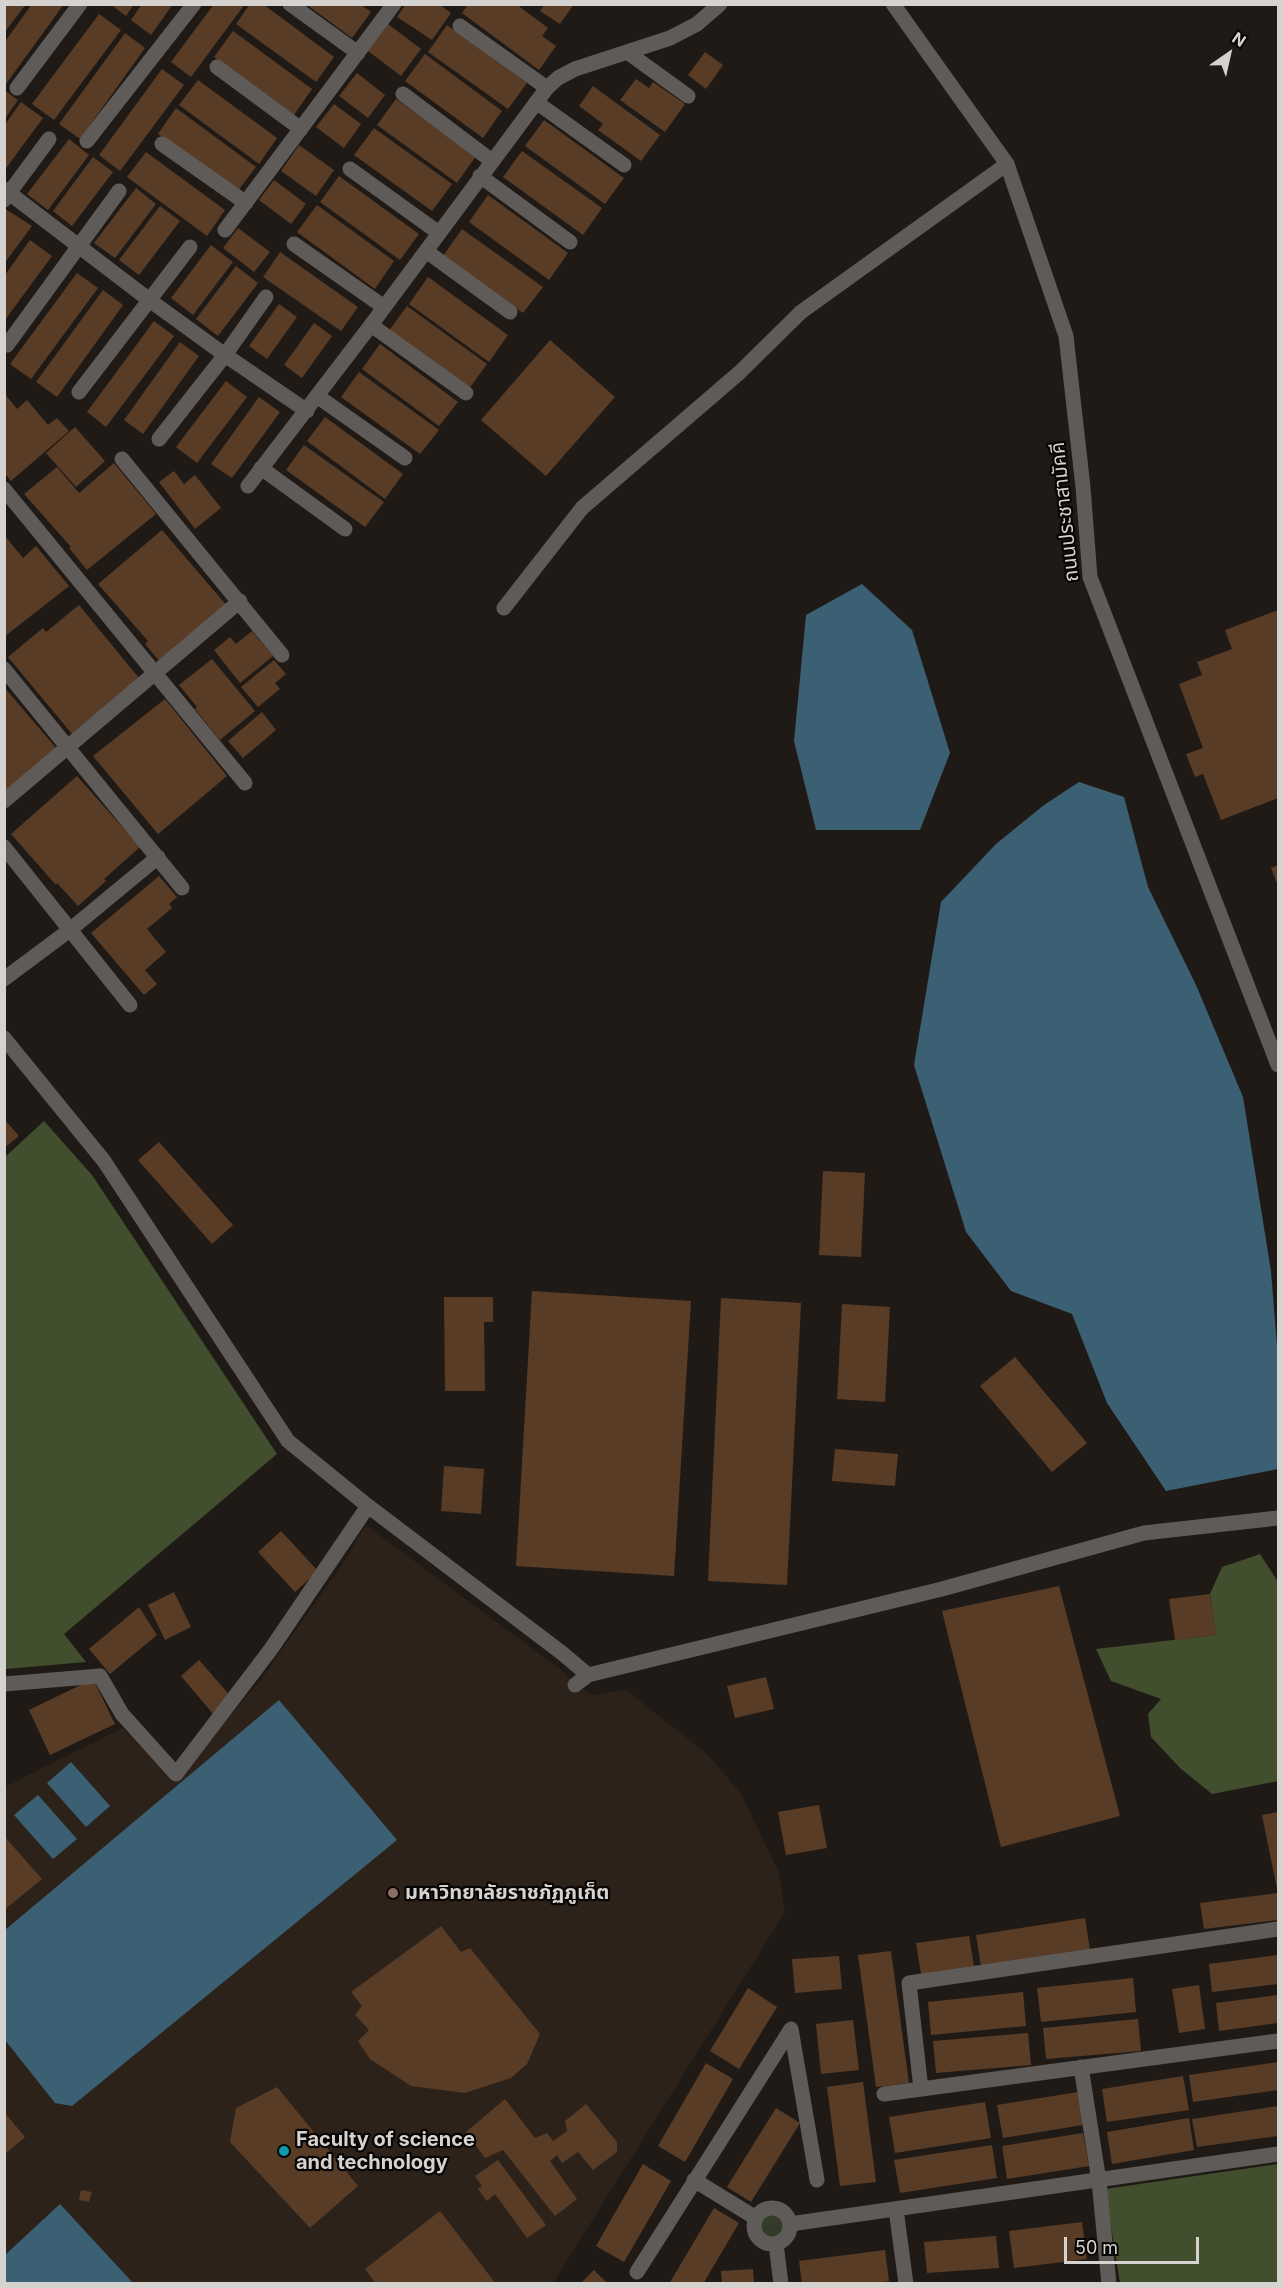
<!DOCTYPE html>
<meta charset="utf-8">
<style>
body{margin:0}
#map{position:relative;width:1283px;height:2288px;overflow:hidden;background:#201a16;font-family:Inter,sans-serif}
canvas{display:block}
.frame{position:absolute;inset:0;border:6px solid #d6d2cf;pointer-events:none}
.north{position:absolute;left:1199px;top:24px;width:60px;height:60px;-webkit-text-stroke:4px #080605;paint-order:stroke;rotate:34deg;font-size:16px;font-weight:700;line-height:24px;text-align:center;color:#d6d2cf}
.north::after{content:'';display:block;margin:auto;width:21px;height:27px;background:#d6d2cf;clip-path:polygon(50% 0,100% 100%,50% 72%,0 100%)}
.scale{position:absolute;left:1064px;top:2237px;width:135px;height:27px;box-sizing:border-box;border:3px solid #d6d2cf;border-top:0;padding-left:8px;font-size:18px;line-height:21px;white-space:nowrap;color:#d6d2cf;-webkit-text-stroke:4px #080605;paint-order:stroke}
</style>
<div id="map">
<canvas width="1283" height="2288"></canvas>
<div class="frame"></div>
<div class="north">N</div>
<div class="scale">50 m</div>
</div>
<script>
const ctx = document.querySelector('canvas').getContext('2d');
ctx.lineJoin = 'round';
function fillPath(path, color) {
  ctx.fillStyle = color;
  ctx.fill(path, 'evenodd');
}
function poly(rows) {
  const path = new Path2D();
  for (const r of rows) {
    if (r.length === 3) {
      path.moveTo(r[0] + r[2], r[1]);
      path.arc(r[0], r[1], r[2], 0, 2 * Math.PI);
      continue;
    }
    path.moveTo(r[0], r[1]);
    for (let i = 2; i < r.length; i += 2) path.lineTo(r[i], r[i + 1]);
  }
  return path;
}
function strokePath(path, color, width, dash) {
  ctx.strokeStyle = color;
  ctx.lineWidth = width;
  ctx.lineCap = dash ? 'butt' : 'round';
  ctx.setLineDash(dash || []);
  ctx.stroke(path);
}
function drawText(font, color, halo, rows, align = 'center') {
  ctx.font = font + ' Inter,"Noto Sans Thai",sans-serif';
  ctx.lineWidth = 4.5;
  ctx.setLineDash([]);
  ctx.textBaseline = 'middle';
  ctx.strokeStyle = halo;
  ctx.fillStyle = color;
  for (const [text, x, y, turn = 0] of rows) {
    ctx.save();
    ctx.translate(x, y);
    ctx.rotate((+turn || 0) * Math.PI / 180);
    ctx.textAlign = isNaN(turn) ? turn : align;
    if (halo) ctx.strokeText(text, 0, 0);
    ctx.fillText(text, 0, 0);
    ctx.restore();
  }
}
fillPath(poly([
 [366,1525,565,1673,575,1685,592,1695,626,1690,707,1754,740,1792,779,1873,785,1912,553,2283,5,2284,5,1787,122,1728,174,1781,260,1681,343,1563]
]), '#2c221a');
fillPath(poly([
 [772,2226,15]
]), '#343c29');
fillPath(poly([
 [44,1121,92,1175,277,1454,64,1634,86,1662,5,1669,5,1157],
 [1260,1554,1278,1582,1278,1781,1212,1794,1180,1768,1151,1737,1148,1714,1161,1699,1111,1681,1096,1649,1216,1635,1210,1594,1222,1567],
 [1278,2164,1278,2283,1120,2283,1105,2189]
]), '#424f2e');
fillPath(poly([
 [862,584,912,630,950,753,920,830,816,830,794,741,806,615],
 [1079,782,1124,797,1148,887,1196,985,1243,1097,1271,1271,1278,1359,1278,1469,1166,1491,1107,1403,1072,1314,1011,1291,966,1232,914,1065,941,902,996,844,1044,805],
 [279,1700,397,1840,72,2106,55,2103,5,2040,5,1930],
 [71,1762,110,1806,86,1827,47,1783],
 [38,1795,77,1839,53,1859,14,1815],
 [60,2204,133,2283,5,2283,5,2255]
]), '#3b6074');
fillPath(poly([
 [4,4,26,4,4,33],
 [32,4,64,4,6,84,4,83,4,43],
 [110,4,134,4,126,16],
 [142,4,173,4,151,35,131,20],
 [214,4,245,4,191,77,171,62],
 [250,4,263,4,334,57,316,82,236,24],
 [306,4,360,4,371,12,352,38],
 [406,4,439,4,451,13,432,40,397,17],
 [468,4,516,4,548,28,542,36,556,46,539,70,462,13],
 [545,4,574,4,560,24,540,11],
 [99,14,121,30,54,120,32,104],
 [388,24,421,49,401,76,368,51],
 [447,25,527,83,508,109,428,52],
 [233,31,312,89,294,115,214,57],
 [125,33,145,48,80,139,59,124],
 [705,52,723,65,706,89,688,75],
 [425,54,502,111,483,138,405,81],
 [162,69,184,85,120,171,99,155],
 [357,73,385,95,368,118,339,96],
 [636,79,649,88,653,82,685,104,665,132,620,100],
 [198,80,277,138,259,164,179,105],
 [593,86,660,135,641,161,598,130,603,124,579,106],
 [4,90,18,100,4,120],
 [396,99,476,156,457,183,377,125],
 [21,102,43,118,4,171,4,126],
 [334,104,361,124,344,148,316,127],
 [176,108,256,167,237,192,158,134],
 [544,120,624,178,605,204,525,146],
 [374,128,452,184,432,211,354,155],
 [69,139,89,155,48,210,27,194],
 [299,145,334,170,316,196,281,171],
 [522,151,602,208,583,235,503,177],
 [146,152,225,210,207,236,127,177],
 [93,157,113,172,72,226,53,211],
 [339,176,419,234,400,260,320,202],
 [274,180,306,204,291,224,259,200],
 [136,188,156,204,115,258,94,243],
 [488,195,568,253,549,280,469,222],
 [317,205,394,261,375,289,297,232],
 [160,206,180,221,139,275,119,260],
 [4,208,32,226,4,264],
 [238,228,270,252,254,272,223,248],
 [462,229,543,287,523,313,443,256],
 [30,240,52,256,5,320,5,275],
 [211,245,233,262,193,315,171,298],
 [280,252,358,307,341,331,263,277],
 [236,266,258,283,218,336,196,319],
 [77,273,98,288,31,379,10,364],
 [428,277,508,335,489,362,409,304],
 [103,290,123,305,57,397,36,382],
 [279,304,297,317,267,359,249,346],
 [407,306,487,364,468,390,388,332],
 [154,321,174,336,106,427,87,412],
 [314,323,332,336,302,378,284,365],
 [550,340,615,397,546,476,481,420],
 [180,342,199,356,143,434,124,420],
 [380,344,458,402,439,426,362,369],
 [359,372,439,430,420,454,341,397],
 [226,381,247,397,197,463,176,447],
 [5,394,17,409,27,400,48,425,57,418,69,431,11,481,5,474],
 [259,397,280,412,232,478,211,464],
 [325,417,403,474,385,499,307,441],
 [75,427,105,461,76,487,46,453],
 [304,445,384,502,365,527,286,470],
 [114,463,156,514,87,570,69,548,71,547,24,494,57,467,79,493],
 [174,471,184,484,195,475,221,508,195,529,159,482],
 [162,530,228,607,161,663,145,644,148,641,98,584],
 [4,535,23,558,36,546,69,586,4,637],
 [79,605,139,678,72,734,8,657,43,628,46,632],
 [1278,610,1278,798,1221,820,1203,774,1195,777,1186,754,1203,748,1179,684,1202,675,1197,662,1232,649,1225,630],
 [252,631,273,656,240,683,214,650,230,637,236,644],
 [212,659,255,711,220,740,195,709,197,707,179,685],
 [274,660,286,674,275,683,280,689,258,707,241,687],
 [4,687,57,749,4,793],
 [165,699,227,776,158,834,93,756],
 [262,712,276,730,243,758,228,741],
 [77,776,140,847,104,879,106,881,78,906,57,883,56,885,11,834],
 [1278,865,1278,886,1271,868],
 [159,876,177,897,169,904,172,908,147,929,166,952,145,970,157,984,144,995,91,933],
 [4,1119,19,1136,4,1148],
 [159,1142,233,1225,212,1244,138,1160],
 [823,1171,865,1173,861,1257,819,1255],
 [532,1291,691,1301,674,1576,516,1566],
 [444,1297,493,1297,493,1322,484,1322,485,1391,445,1391],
 [721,1298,801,1303,787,1585,708,1581],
 [842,1304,890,1307,885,1402,837,1399],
 [1015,1357,1087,1443,1052,1472,980,1386],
 [835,1449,898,1454,895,1486,832,1481],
 [444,1466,484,1469,481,1514,441,1511],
 [281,1531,318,1571,295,1592,258,1552],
 [1059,1586,1120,1816,1001,1847,942,1611],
 [174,1592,191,1627,165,1640,148,1605],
 [1210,1594,1216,1635,1175,1640,1169,1599],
 [139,1607,157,1635,110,1674,89,1649],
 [199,1660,233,1699,214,1715,181,1676],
 [766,1677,774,1709,735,1718,727,1686],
 [93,1679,115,1724,50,1755,29,1710],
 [819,1805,827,1848,786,1855,778,1812],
 [1278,1812,1278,1889,1277,1889,1262,1815],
 [4,1836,42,1879,4,1910],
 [1278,1893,1278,1920,1204,1929,1200,1903],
 [1085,1918,1090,1950,981,1967,976,1935],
 [441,1926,461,1952,470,1948,540,2034,527,2064,511,2078,465,2093,411,2086,370,2059,358,2041,369,2030,355,2015,362,2006,351,1992],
 [969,1936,974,1966,921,1974,916,1943],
 [891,1951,909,2083,876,2087,858,1955],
 [1278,1955,1278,1984,1212,1992,1209,1964],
 [839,1956,842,1989,795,1993,792,1959],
 [1133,1978,1136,2012,1041,2022,1037,1988],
 [1199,1985,1205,2029,1179,2033,1172,1989],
 [748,1988,777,2007,739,2069,710,2051],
 [1023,1992,1026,2026,931,2035,928,2002],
 [1278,1995,1278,2023,1219,2031,1216,2003],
 [1138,2019,1141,2051,1046,2059,1043,2028],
 [853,2020,859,2070,821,2074,816,2024],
 [1028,2033,1031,2065,936,2073,933,2041],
 [1278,2062,1278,2090,1193,2102,1189,2075],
 [706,2063,733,2079,685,2162,658,2146],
 [1183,2076,1189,2110,1107,2122,1102,2089],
 [863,2082,876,2182,840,2186,827,2087],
 [277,2087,358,2186,310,2228,230,2142,236,2108],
 [1078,2092,1083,2125,1003,2138,997,2105],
 [505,2099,535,2138,547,2133,553,2141,567,2131,565,2121,586,2104,617,2142,617,2152,593,2170,578,2152,562,2163,557,2155,550,2161,577,2199,555,2216,503,2150,485,2158,466,2132],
 [985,2102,991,2138,895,2153,889,2117],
 [1278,2106,1278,2136,1197,2147,1192,2119],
 [776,2108,800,2123,751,2202,727,2187],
 [4,2112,25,2137,4,2155],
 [1189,2118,1194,2150,1112,2164,1107,2132],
 [1083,2133,1089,2166,1007,2179,1002,2146],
 [992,2145,997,2178,900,2193,894,2160],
 [498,2160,546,2225,527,2238,495,2194,487,2201,478,2189,482,2186,475,2176],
 [643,2164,671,2181,624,2262,596,2246],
 [81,2190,92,2192,89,2202,79,2200],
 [714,2208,739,2223,703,2284,669,2284],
 [440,2211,496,2284,376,2284,365,2269],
 [1082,2222,1087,2259,1014,2268,1009,2231],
 [996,2236,999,2268,927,2273,924,2242],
 [885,2250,889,2281,868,2284,802,2284,799,2261],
 [753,2269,754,2284,722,2284,721,2271],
 [594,2270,608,2284,580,2284]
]), '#593c26');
strokePath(poly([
 [290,4,358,53],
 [460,26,547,88],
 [627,52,688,96],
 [217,67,301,129],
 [17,88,80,4],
 [403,94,492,161],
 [536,102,624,165],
 [87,141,194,4],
 [162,144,246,203],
 [350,169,439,233],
 [480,176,570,242],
 [4,189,148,299,225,355,307,411],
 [4,200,49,139],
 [225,230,394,4],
 [294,244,384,307],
 [426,251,510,312],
 [371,325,466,393],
 [7,345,119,191],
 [79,392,190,247],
 [317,396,405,458],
 [159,439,225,355,266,297],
 [122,459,282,655],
 [261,468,345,529],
 [248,486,371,325,547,88,558,78,575,69,670,38,697,24,720,4],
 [4,489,245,783],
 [504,608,582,508,739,373,801,312,1007,164],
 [4,669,182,888],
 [4,801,240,601],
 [4,847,130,1005],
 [4,979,71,929,158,857],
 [4,1038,104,1161,288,1441,368,1506,562,1653,588,1675],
 [4,1684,100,1676,122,1714,176,1774,271,1649,368,1506],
 [575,1685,588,1675,942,1589,1144,1533,1278,1518],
 [1081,2067,1099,2181,1109,2284],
 [921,2089,909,1983,1278,1929],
 [884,2094,1278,2041],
 [694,2180,756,2218],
 [772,2226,18],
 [896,2209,906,2284],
 [790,2224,1278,2154],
 [776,2244,781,2284],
 [637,2272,791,2029,817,2180]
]), '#5f5b59', 15);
strokePath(poly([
 [893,4,1007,164,1066,336,1083,487,1090,577,1278,1065]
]), '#5f5b59', 15);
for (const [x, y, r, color] of [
 [393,1893,6,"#8d6e63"],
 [284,2151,6,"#0f9aa8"]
]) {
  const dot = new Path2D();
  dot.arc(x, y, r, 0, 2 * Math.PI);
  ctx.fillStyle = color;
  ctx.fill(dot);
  strokePath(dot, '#080605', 2);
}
drawText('20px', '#d6d2cf', '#080605', [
 ["ถนนประชาสามัคคี",1065,512,-96]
]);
drawText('bold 20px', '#d6d2cf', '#080605', [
 ["มหาวิทยาลัยราชภัฏภูเก็ต",405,1893],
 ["Faculty of science",296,2140],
 ["and technology",296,2163]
], 'left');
</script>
